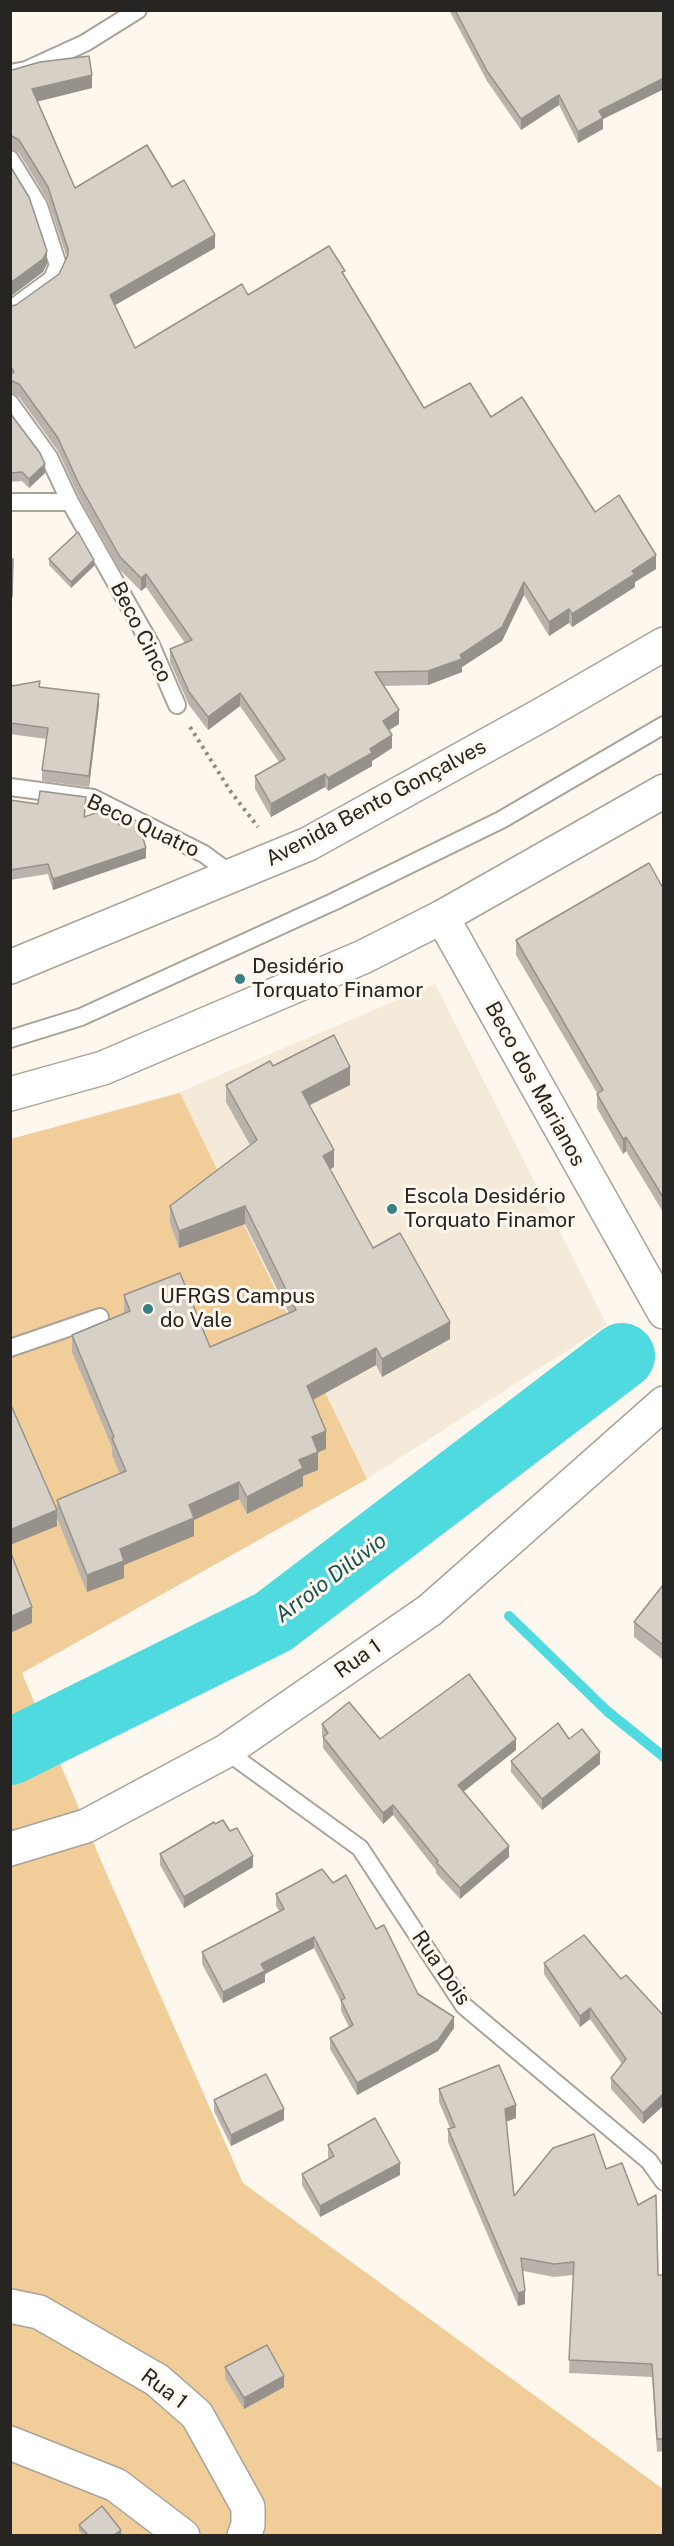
<!DOCTYPE html>
<meta charset="utf-8">
<style>
body{margin:0}
#map{position:relative;width:674px;height:2546px;overflow:hidden;background:#fdf7ed;font-family:"Public Sans",sans-serif}
canvas{display:block}
.frame{position:absolute;inset:0;border:12px solid #272521;pointer-events:none}
</style>
<div id="map">
<canvas width="674" height="2546"></canvas>
<div class="frame"></div>
</div>
<script>
const ctx = document.querySelector('canvas').getContext('2d');
ctx.lineJoin = 'round';
function fillPath(path, color) {
  ctx.fillStyle = color;
  ctx.fill(path, 'evenodd');
}
function poly(rows) {
  const path = new Path2D();
  for (const r of rows) {
    path.moveTo(r[0], r[1]);
    for (let i = 2; i < r.length; i += 2) path.lineTo(r[i], r[i + 1]);
  }
  return path;
}
function strokePath(path, color, width, dash) {
  ctx.strokeStyle = color;
  ctx.lineWidth = width;
  ctx.lineCap = dash ? 'butt' : 'round';
  ctx.setLineDash(dash || []);
  ctx.stroke(path);
}
function drawText(font, color, halo, rows, align = 'center') {
  ctx.font = font + ' "Public Sans",sans-serif';
  ctx.lineWidth = 6;
  ctx.setLineDash([]);
  ctx.textBaseline = 'middle';
  ctx.strokeStyle = halo;
  ctx.fillStyle = color;
  for (const [text, x, y, turn = 0] of rows) {
    ctx.save();
    ctx.translate(x, y);
    ctx.rotate((+turn || 0) * Math.PI / 180);
    ctx.textAlign = isNaN(turn) ? turn : align;
    if (halo) ctx.strokeText(text, 0, 0);
    ctx.fillText(text, 0, 0);
    ctx.restore();
  }
}
fillPath(poly([
 [435,984,607,1325,367,1479,22,1673,11,1139,180,1092]
]), '#f5eada');
fillPath(poly([
 [180,1093,367,1479,22,1673,102,1863,243,2183,663,2489,663,2535,11,2536,11,1139]
]), '#f1ce99');
strokePath(poly([
 [509,1616,607,1711,664,1757]
]), '#4fdadf', 10);
strokePath(poly([
 [10,1752,273,1622,622,1356]
]), '#4fdadf', 66);
const service = poly([
 [10,73,26,70,85,43,138,10],
 [10,159,39,206,58,265,52,279,10,310],
 [10,403,49,457,70,502,151,645,177,705],
 [10,502,70,502],
 [10,787,93,798,204,854,234,876],
 [10,1039,81,1017,335,901,501,820,664,725],
 [10,1348,100,1317],
 [226,1751,360,1848,464,2006,649,2161,664,2182]
]);
const minor = poly([
 [442,917,664,1312],
 [10,1849,86,1826,226,1751,430,1610,664,1403],
 [10,2306,39,2312,157,2380,197,2415,248,2507,248,2525,244,2536],
 [10,2443,116,2485,183,2536]
]);
const primary = poly([
 [10,967,308,844,543,714,664,644],
 [10,1094,103,1068,363,957,442,917,664,791]
]);
strokePath(service, '#a8a299', 20);
strokePath(minor, '#a8a299', 36);
strokePath(primary, '#a8a299', 36);
strokePath(poly([
 [190,727,231,792,258,827]
]), '#8f8b84', 4, [3, 4.5]);
strokePath(service, '#fff', 16);
strokePath(minor, '#fff', 33);
strokePath(primary, '#fff', 33);
fillPath(poly([
 [449,10,663,10,663,92,662,90,603,119,603,129,578,143,559,105,521,130,487,81],
 [10,70,92,88,38,101,75,188,172,187,215,248,115,305,135,348,248,295,345,277,424,408,491,417,656,569,635,582,635,587,572,627,569,623,549,636,524,595,502,641,462,667,462,672,428,685,383,686,399,724,389,730,392,748,372,761,372,766,328,791,325,787,271,817,255,789,255,776,279,762,240,706,208,730,189,705,170,662,170,649,185,643,146,587,141,591,120,570,79,497,58,451,19,397,10,393,10,306,16,305,59,274,67,258,48,201,19,153,10,149],
 [10,413,45,473,29,488,22,481,10,482],
 [10,559,13,559,12,607,10,607],
 [49,559,94,566,71,588,49,565],
 [10,680,12,686,40,687,99,705,89,787,42,781,42,770,46,739,10,734],
 [10,800,38,804,86,808,85,816,106,817,119,825,146,858,53,890,48,874,10,880],
 [663,888,663,1212,626,1151,623,1154,597,1108,597,1093,516,955,516,940],
 [273,1066,350,1085,309,1105,334,1167,330,1169,373,1248,450,1339,382,1377,376,1365,313,1400,326,1449,318,1452,318,1470,303,1476,303,1486,247,1514,239,1499,194,1520,194,1536,124,1565,124,1578,87,1592,57,1518,57,1526,10,1545,10,1403,57,1510,57,1500,120,1474,112,1455,112,1447,72,1352,72,1335,124,1313,124,1295,210,1347,289,1313,245,1224,179,1248,170,1223,170,1206,250,1145,226,1102,226,1085],
 [663,1585,663,1660,634,1637,634,1622],
 [322,1724,380,1739,516,1750,463,1792,509,1857,460,1899,436,1873,436,1870,393,1815,383,1824,323,1748,323,1737,322,1735],
 [569,1739,600,1764,542,1810,511,1772,511,1761],
 [215,1824,230,1831,253,1867,184,1908,160,1865,160,1854],
 [333,1883,376,1929,418,1994,454,2028,438,2051,357,2095,330,2049,330,2038,349,2027,341,2011,341,2002,314,1948,265,1974,265,1982,223,2003,202,1964,202,1952,280,1912,276,1906,276,1894],
 [544,1963,621,1979,663,2015,663,2107,663,2106,643,2124,611,2089,611,2078,622,2064,590,2019,580,2027,544,1974],
 [439,2089,516,2118,506,2122,514,2196,606,2169,658,2275,663,2275,663,2451,657,2452,652,2377,569,2373,573,2275,554,2277,523,2271,525,2304,518,2306,448,2142,448,2129,450,2128,439,2102],
 [214,2100,284,2120,231,2146,214,2111],
 [328,2145,400,2175,320,2217,302,2185,302,2174,329,2159,328,2157],
 [225,2367,284,2387,244,2409,225,2378],
 [79,2525,121,2535,83,2535,79,2531]
]), '#b9b3ab');
fillPath(poly([
 [92,75,92,88,32,103,32,89],
 [662,79,662,90,603,119,603,129,578,143,578,132,599,111],
 [559,95,559,105,521,130,521,119],
 [215,235,215,248,110,308,110,295],
 [47,251,47,264,43,272,10,297,10,283],
 [45,464,45,473,29,488,29,479],
 [656,555,656,569,635,582,635,587,572,627,572,614,632,571],
 [94,560,94,566,71,588,71,582],
 [146,574,146,587,141,591,141,578],
 [524,582,524,595,502,641,462,667,462,672,428,685,428,671,460,655],
 [569,609,569,623,549,636,549,622],
 [240,693,240,706,208,730,208,717],
 [99,694,99,705,89,787,89,776],
 [399,710,399,724,383,734,383,721],
 [392,735,392,748,372,761,372,766,328,791,328,778],
 [325,774,325,787,271,817,271,804],
 [146,848,146,858,53,890,53,879],
 [350,1067,350,1085,302,1109,302,1092],
 [626,1137,626,1151,623,1154,623,1139],
 [334,1150,334,1167,323,1173,323,1156],
 [245,1206,245,1224,179,1248,179,1231],
 [450,1322,450,1339,382,1377,382,1359],
 [376,1348,376,1365,307,1403,307,1386],
 [326,1431,326,1449,312,1455,312,1437],
 [318,1452,318,1470,303,1476,303,1486,247,1514,247,1497,299,1460],
 [239,1482,239,1499,194,1520,194,1536,124,1565,124,1578,87,1592,87,1575,120,1549,189,1505],
 [57,1510,57,1526,10,1545,10,1530],
 [32,1607,32,1623,10,1633,10,1617],
 [516,1739,516,1750,458,1796,458,1785],
 [600,1752,600,1764,542,1810,542,1799],
 [393,1805,393,1815,383,1824,383,1813],
 [509,1846,509,1857,460,1899,460,1888],
 [253,1856,253,1867,184,1908,184,1897],
 [314,1937,314,1948,265,1974,265,1982,223,2003,223,1992,261,1964],
 [590,2008,590,2019,580,2027,580,2016],
 [454,2017,454,2028,438,2051,357,2095,357,2083],
 [663,2094,663,2106,643,2124,643,2113],
 [516,2105,516,2118,505,2122,505,2109],
 [284,2109,284,2120,231,2146,231,2135],
 [400,2163,400,2175,320,2217,320,2206],
 [525,2291,525,2304,518,2306,518,2293],
 [284,2376,284,2387,244,2409,244,2398],
 [121,2530,121,2535,114,2535]
]), '#96928b');
const building = poly([
 [455,10,663,10,663,81,662,79,599,111,603,118,578,132,559,95,521,119,487,71,455,10],
 [89,56,92,75,32,89,75,188,147,145,172,187,184,180,215,235,110,295,135,348,242,284,248,295,329,246,345,271,342,272,424,408,470,383,491,417,522,397,595,512,619,495,656,555,632,571,635,574,572,614,569,609,549,622,524,582,502,627,460,655,462,659,428,671,375,672,399,710,383,721,392,735,370,749,372,753,328,778,325,774,271,804,255,776,285,759,240,693,208,717,189,692,170,649,192,640,146,574,141,578,120,557,79,484,58,438,19,384,10,380,10,375,14,372,10,366,10,306,16,305,59,274,68,255,68,249,48,187,19,140,10,135,10,70,12,70,40,62,89,56],
 [10,166,29,197,47,251,43,259,10,283,10,166],
 [10,413,40,453,45,464,29,479,22,472,10,473,10,413],
 [78,532,94,560,71,582,49,559,78,532],
 [10,559,13,559,12,596,10,597,10,559],
 [10,680,12,686,40,681,39,687,99,694,89,776,42,770,48,728,10,723,10,680],
 [40,791,86,797,84,817,104,810,106,817,116,814,119,825,135,820,138,822,146,848,53,879,48,864,10,870,10,800,38,804,40,791],
 [649,863,663,888,663,1197,626,1137,623,1139,597,1094,603,1090,516,940,649,863],
 [334,1035,350,1067,302,1092,334,1150,323,1156,373,1248,400,1233,450,1322,382,1359,376,1348,307,1386,326,1431,312,1437,318,1452,299,1460,303,1468,247,1497,239,1482,189,1505,194,1518,120,1549,124,1561,87,1575,57,1500,126,1471,112,1438,114,1437,72,1335,130,1311,124,1295,180,1273,210,1347,296,1310,245,1206,179,1231,170,1206,257,1140,226,1085,270,1061,273,1066,334,1035],
 [10,1403,57,1510,10,1530,10,1403],
 [10,1551,32,1607,10,1617,10,1551],
 [663,1585,663,1645,634,1622,663,1585],
 [469,1674,516,1739,458,1785,509,1846,460,1888,436,1862,438,1861,393,1805,383,1813,323,1737,328,1733,322,1724,349,1702,380,1739,469,1674],
 [558,1723,569,1739,582,1729,600,1752,542,1799,511,1761,558,1723],
 [223,1820,230,1831,237,1828,253,1856,184,1897,160,1854,214,1822,215,1824,223,1820],
 [322,1869,333,1883,346,1875,376,1929,384,1925,418,1994,454,2017,438,2040,357,2083,330,2038,353,2025,341,2000,345,1998,314,1937,261,1964,265,1971,223,1992,202,1952,284,1909,276,1894,322,1869],
 [584,1935,621,1979,626,1975,663,2015,663,2096,663,2094,643,2113,611,2078,626,2059,590,2008,580,2016,544,1963,584,1935],
 [499,2065,516,2105,505,2109,514,2196,553,2148,594,2134,606,2169,622,2163,638,2205,656,2195,658,2275,663,2275,663,2439,657,2439,652,2364,569,2360,574,2262,554,2264,521,2258,525,2291,518,2293,448,2129,455,2127,439,2089,499,2065],
 [266,2074,284,2109,231,2135,214,2100,266,2074],
 [375,2118,400,2163,320,2206,302,2174,334,2156,328,2145,375,2118],
 [267,2345,284,2376,244,2398,225,2367,267,2345],
 [102,2506,121,2530,114,2535,88,2535,79,2525,102,2506]
]);
fillPath(building, '#d7d0c7');
strokePath(building, '#96928b', 1.5);
for (const [x, y, r, color] of [
 [240,979,6,"#378083"],
 [392,1209,6,"#378083"],
 [148,1309,6,"#378083"]
]) {
  const dot = new Path2D();
  dot.arc(x, y, r, 0, 2 * Math.PI);
  ctx.fillStyle = color;
  ctx.fill(dot);
  strokePath(dot, '#fdf7ed', 2);
}
drawText('21px', '#272521', '#fdf7ed', [
 ["Beco Cinco",141,632,63],
 ["Avenida Bento Gonçalves",376,803,-28],
 ["Beco Quatro",143,826,25],
 ["Beco dos Marianos",535,1084,61],
 ["Rua 1",358,1659,-35],
 ["Rua Dois",441,1968,55],
 ["Rua 1",164,2389,37]
]);
drawText('21px', '#272521', '#fdf7ed', [
 ["Desidério",252,967],
 ["Torquato Finamor",252,991],
 ["Escola Desidério",404,1197],
 ["Torquato Finamor",404,1221],
 ["UFRGS Campus",160,1297],
 ["do Vale",160,1321]
], 'left');
drawText('italic 22px', '#175254', '#fdf7ed', [
 ["Arroio Dilúvio",331,1578,-37]
]);
</script>
